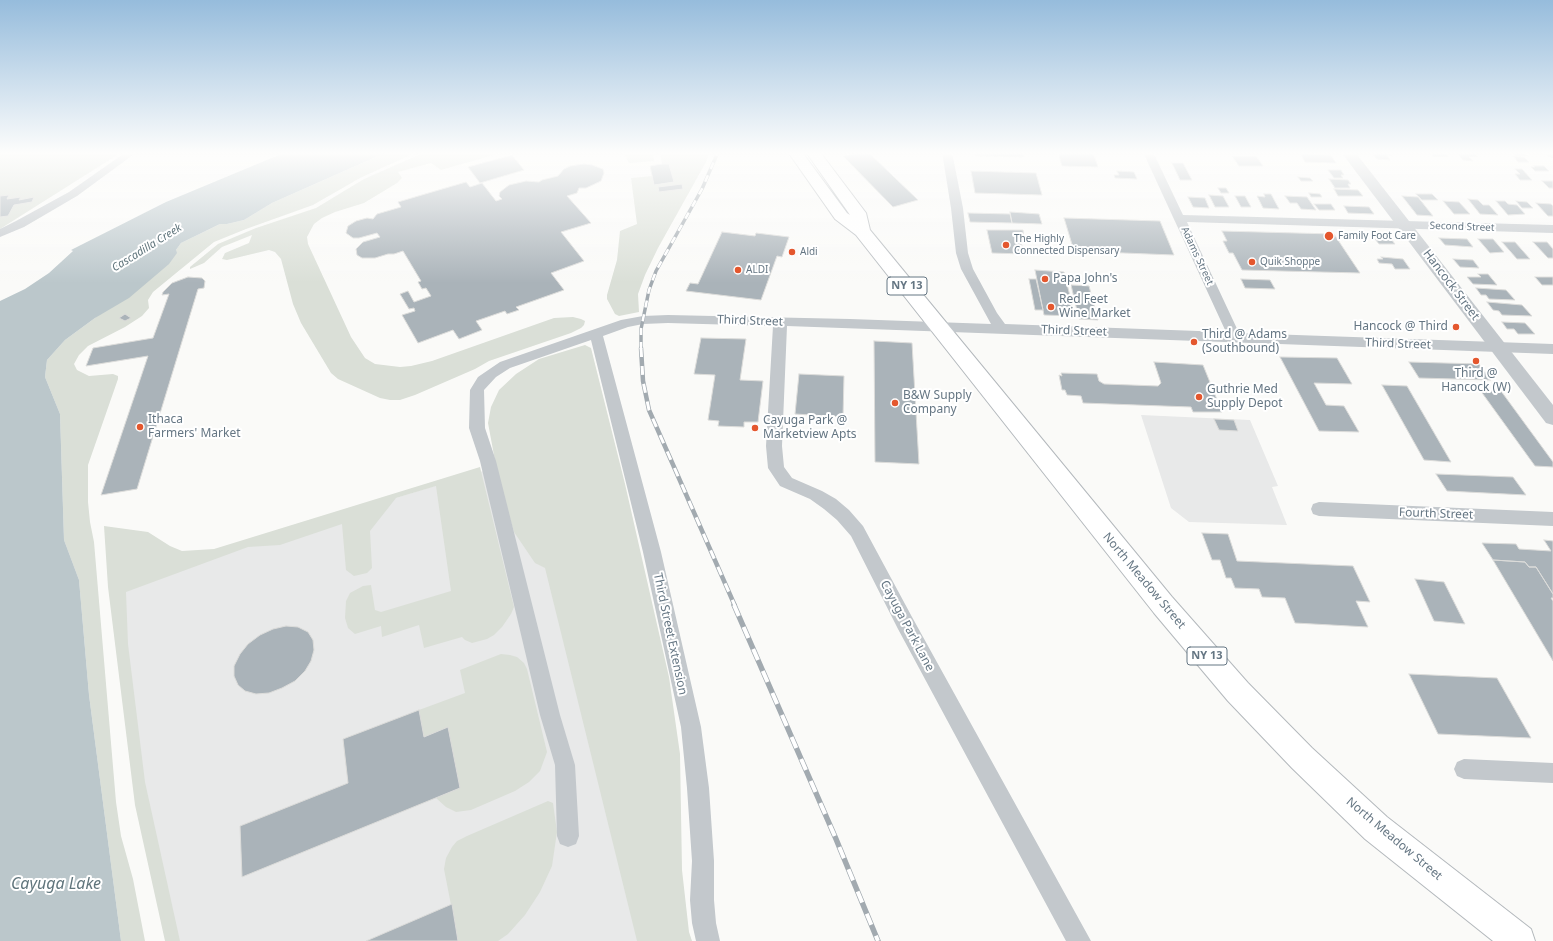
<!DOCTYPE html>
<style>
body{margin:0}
canvas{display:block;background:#fafaf8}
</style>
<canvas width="1553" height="941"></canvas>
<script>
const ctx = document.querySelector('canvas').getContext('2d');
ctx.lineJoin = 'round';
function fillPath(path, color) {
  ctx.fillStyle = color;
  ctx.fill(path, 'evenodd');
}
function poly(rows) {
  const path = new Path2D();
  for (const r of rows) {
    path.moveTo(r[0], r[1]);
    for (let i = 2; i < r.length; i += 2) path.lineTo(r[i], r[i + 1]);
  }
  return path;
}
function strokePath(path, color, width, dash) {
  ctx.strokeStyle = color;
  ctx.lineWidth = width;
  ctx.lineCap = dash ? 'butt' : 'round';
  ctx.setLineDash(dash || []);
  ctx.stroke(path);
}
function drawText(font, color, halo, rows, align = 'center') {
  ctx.font = font + ' "Noto Sans",sans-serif';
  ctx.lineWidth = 4;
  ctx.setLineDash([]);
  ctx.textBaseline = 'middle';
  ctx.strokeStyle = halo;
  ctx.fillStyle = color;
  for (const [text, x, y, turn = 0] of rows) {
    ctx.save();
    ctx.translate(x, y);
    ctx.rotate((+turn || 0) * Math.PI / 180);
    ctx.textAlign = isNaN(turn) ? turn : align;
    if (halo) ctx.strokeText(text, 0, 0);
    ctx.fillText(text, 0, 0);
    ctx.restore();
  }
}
fillPath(poly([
 [1141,415,1250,420,1278,486,1272,487,1287,525,1189,522,1171,508],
 [522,459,650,941,176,941,140,786,117,584]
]), '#e8e9e9');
fillPath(poly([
 [0,152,122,152,0,229],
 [387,152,417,152,360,178,313,205,246,229,214,242,153,292,148,300,149,308,142,316,125,327,88,346,79,355,74,364,77,370,89,376,113,374,118,376,118,379,88,465,88,502,90,522,94,542,116,802,121,836,133,879,145,941,121,941,89,695,79,580,64,540,60,414,45,377,47,360,65,340,95,318,176,250,181,243,220,224,227,224,244,220,272,203],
 [425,152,504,152,441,170,431,163,398,172,402,178,397,183,364,203,335,212,322,218,314,224,307,237,308,244,351,337,365,358,375,364,400,367,411,366,432,361,554,318,573,317,581,319,585,321,584,325,581,328,571,333,489,361,475,369,415,395,400,400,390,400,380,398,338,379,331,373,301,323,293,304,281,259,275,252,269,250,227,260,222,259,225,253,249,243,252,235,222,247,204,263,190,269,190,267,218,244,256,228,316,208,364,179],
 [623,152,653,152,654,161,629,163],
 [660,152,710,152,706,162,658,248,645,275,638,294,639,312,619,316,615,314,607,299,607,295,617,260,620,231,637,224,631,178,652,176,654,185,674,182,669,164,662,164],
 [585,345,591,348,625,484,669,677,680,754,682,870,689,932,692,941,637,941,545,568,535,563,514,532,499,482,488,423,491,407,499,390,516,374,539,359],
 [480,467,514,607,511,614,502,627,494,635,487,639,472,643,465,640,462,637,424,648,419,625,382,637,381,626,355,634,348,628,345,618,346,601,350,593,363,586,371,585,375,610,381,612,451,591,436,486,396,498,370,531,372,568,367,573,354,576,346,570,342,524,280,545,248,547,126,592,128,644,145,782,180,941,165,941,135,805,108,587,104,526,148,532,170,546,182,551,214,549],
 [501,654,510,655,517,657,524,663,527,669,547,752,540,771,529,782,515,791,471,810,456,812,446,807,436,798,460,788,448,727,424,737,419,710,465,693,460,670],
 [548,801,553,803,557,832,552,866,540,892,525,915,508,934,498,941,458,941,444,869,446,858,452,847,457,841,467,836]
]), '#dadfd7');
fillPath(poly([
 [286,152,387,152,272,203,244,220,227,224,220,224,181,243,176,250,177,253,169,264,129,298,95,318,65,340,47,360,45,377,60,414,64,540,79,580,89,695,121,941,0,941,0,301,25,289,49,273,73,251,71,250,166,202]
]), '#bbc7cb');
const building = poly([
 [861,152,868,152,918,200,893,207,843,156,861,152],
 [974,152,1023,152,1024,157,975,156,974,152],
 [1058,152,1093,152,1098,167,1062,166,1058,152],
 [1371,152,1388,152,1392,156,1387,155,1390,160,1377,159,1371,152],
 [1429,152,1444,152,1449,157,1434,157,1429,152],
 [1456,152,1473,152,1478,157,1469,157,1473,161,1463,160,1456,152],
 [1508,152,1527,152,1529,154,1525,154,1528,156,1517,156,1508,152],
 [1300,153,1331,155,1336,163,1305,162,1300,153],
 [512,155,524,170,480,183,468,167,512,155],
 [1232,156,1256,156,1263,166,1239,166,1232,156],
 [1513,156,1524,157,1529,162,1518,162,1513,156],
 [1172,163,1183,163,1192,180,1180,180,1172,163],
 [584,164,592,165,603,169,604,173,601,181,586,188,579,188,577,193,567,196,591,223,561,232,584,261,551,273,564,290,516,307,519,310,507,314,505,311,476,321,482,330,459,339,453,330,418,343,402,315,415,311,414,308,409,309,400,294,408,291,414,302,431,296,426,288,422,289,418,282,421,281,403,251,394,254,388,254,375,258,362,258,357,255,356,249,363,242,380,237,377,233,359,238,353,238,346,233,348,226,356,221,367,218,373,219,377,214,401,207,398,202,466,182,470,187,482,183,496,201,502,199,499,196,500,192,509,185,526,181,539,182,542,180,558,176,564,169,570,166,584,164],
 [662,164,669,164,674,182,654,185,650,166,662,164],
 [1534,166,1544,166,1549,171,1535,171,1531,167,1535,167,1534,166],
 [1515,169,1522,169,1532,180,1520,180,1515,174,1520,174,1515,169],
 [1328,170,1341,170,1344,175,1341,175,1343,178,1334,178,1328,170],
 [971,171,1036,173,1042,195,975,193,971,171],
 [1117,171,1134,172,1137,179,1115,178,1114,175,1119,175,1117,171],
 [1298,177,1310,178,1313,181,1301,181,1298,177],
 [1329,179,1348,180,1351,184,1348,184,1350,188,1335,188,1329,179],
 [1542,181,1553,181,1553,188,1549,188,1542,181],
 [682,184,683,189,659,192,658,187,682,184],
 [1218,188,1226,188,1229,193,1221,193,1218,188],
 [1334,189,1358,190,1363,196,1338,196,1334,189],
 [1309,193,1320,194,1322,197,1311,197,1309,193],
 [1264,194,1271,194,1279,209,1263,208,1257,196,1265,197,1264,194],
 [1416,194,1432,194,1438,200,1422,200,1416,194],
 [9,195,7,199,21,197,19,200,34,197,32,202,14,205,8,216,0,217,0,196,9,195],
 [1209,195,1223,196,1229,207,1215,207,1209,195],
 [1235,196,1245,196,1251,207,1241,207,1235,196],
 [1285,196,1307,197,1316,210,1301,209,1297,203,1290,203,1285,196],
 [1402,196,1418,197,1433,216,1417,215,1402,196],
 [1188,197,1205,198,1209,208,1193,207,1188,197],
 [1468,199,1478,200,1483,205,1489,205,1498,215,1480,214,1468,199],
 [1443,201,1459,202,1470,214,1454,214,1443,201],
 [1496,201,1505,201,1508,204,1517,205,1525,214,1508,215,1496,201],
 [1516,201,1527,202,1533,208,1522,208,1516,201],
 [1536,203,1551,204,1553,206,1553,216,1548,216,1536,203],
 [1314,204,1331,204,1335,210,1319,210,1314,204],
 [1344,206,1369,207,1374,214,1348,213,1344,206],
 [1010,212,1039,214,1042,224,1012,223,1010,212],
 [968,213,1010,214,1012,223,970,222,968,213],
 [1064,218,1160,221,1174,255,1074,251,1064,218],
 [987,230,1023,230,1024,238,1020,238,1024,254,992,253,987,230],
 [1222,231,1334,234,1360,273,1242,270,1233,253,1229,253,1223,241,1227,241,1222,231],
 [722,232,755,236,756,233,789,237,782,257,777,256,761,300,686,291,690,283,698,284,722,232],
 [1375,235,1384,235,1387,239,1391,239,1395,244,1379,244,1375,239,1378,239,1375,235],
 [1439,238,1467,239,1473,247,1445,245,1439,238],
 [1478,239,1493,239,1504,252,1490,253,1478,239],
 [1502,242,1515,242,1530,259,1517,259,1502,242],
 [1533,242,1547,242,1553,249,1553,258,1548,258,1533,242],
 [1381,257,1403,259,1410,269,1395,269,1392,264,1379,263,1377,259,1383,259,1381,257],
 [1453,259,1473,260,1479,268,1460,267,1453,259],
 [1035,270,1064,272,1075,316,1044,315,1035,270],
 [1478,274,1488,274,1497,285,1473,284,1467,277,1481,277,1478,274],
 [188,277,202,278,205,281,204,288,198,289,137,489,101,495,148,356,86,366,93,348,153,338,169,294,162,295,163,292,172,283,188,277],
 [1535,277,1553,277,1553,285,1542,285,1535,277],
 [1029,279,1036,279,1043,310,1035,310,1029,279],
 [1241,279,1270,280,1275,289,1245,288,1241,279],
 [1071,285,1089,286,1098,320,1079,319,1071,285],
 [1476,288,1506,290,1515,300,1489,299,1486,295,1481,295,1476,288],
 [1487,302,1522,305,1532,316,1502,315,1499,311,1493,310,1487,302],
 [125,314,131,318,125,321,119,318,125,314],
 [1502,322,1525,323,1535,334,1518,334,1514,329,1507,329,1502,322],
 [701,338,746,339,740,380,763,381,758,422,744,422,744,427,718,426,719,421,708,420,715,375,694,374,701,338],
 [874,341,912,343,919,464,875,462,874,341],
 [1280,357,1337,358,1352,384,1314,383,1326,405,1344,406,1359,432,1319,431,1280,357],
 [1154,362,1203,365,1222,412,1193,412,1191,407,1083,403,1081,396,1067,395,1065,390,1062,390,1059,375,1062,376,1061,373,1097,374,1099,381,1104,384,1158,386,1161,383,1154,362],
 [1409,362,1479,364,1491,380,1419,378,1409,362],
 [799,374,844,376,843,417,795,414,799,374],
 [1382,385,1407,386,1451,462,1424,460,1382,385],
 [1480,390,1501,391,1553,462,1553,467,1535,466,1480,390],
 [1214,419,1234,420,1238,431,1219,430,1214,419],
 [1436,474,1513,477,1526,495,1447,491,1436,474],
 [1202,533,1228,534,1237,561,1353,566,1370,602,1356,601,1368,627,1295,623,1285,598,1262,597,1259,589,1235,588,1231,578,1226,578,1220,560,1212,560,1202,533],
 [1544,540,1553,541,1553,594,1536,567,1529,567,1525,562,1493,560,1482,543,1516,544,1519,549,1551,551,1544,540],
 [1493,560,1525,562,1529,567,1536,567,1553,594,1553,598,1551,598,1553,601,1553,661,1493,560],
 [1415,579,1444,582,1465,624,1434,621,1415,579],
 [286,626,298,627,308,632,313,640,314,650,311,661,305,671,295,681,282,688,269,693,256,694,245,691,238,685,234,676,234,666,240,654,248,644,260,635,273,629,286,626],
 [1409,674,1497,678,1531,738,1438,734,1409,674],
 [419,710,424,737,448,727,460,788,242,877,240,826,348,783,343,739,419,710],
 [452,904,458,941,366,941,452,904]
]);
fillPath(building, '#aab3b9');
strokePath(building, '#dcdcda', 1);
const trunk = poly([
 [788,152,802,152,847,213,850,215,806,152,820,152,866,213,870,230,1172,597,1248,683,1312,748,1387,817,1531,929,1535,941,1493,941,1365,839,1292,768,1228,701,1154,613,856,235,835,219,788,152]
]);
strokePath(trunk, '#b4b9bd', 2);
fillPath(poly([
 [126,152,137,152,77,196,24,227,0,237,0,229,16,221,69,192,126,152],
 [942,152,952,152,963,208,968,253,973,269,997,313,1005,324,1226,332,1143,152,1153,152,1183,215,1553,225,1553,233,1187,222,1239,333,1553,344,1553,354,787,326,782,446,784,467,792,478,822,491,836,499,849,510,863,526,912,617,1091,941,1066,941,898,629,851,536,837,520,824,509,810,499,780,486,768,468,766,446,773,326,668,323,643,324,628,327,603,336,661,552,701,727,709,788,714,861,714,900,716,923,720,941,696,941,692,923,690,900,692,861,687,788,681,727,643,552,591,340,510,368,496,377,484,390,485,428,496,461,560,715,575,765,579,836,576,844,568,847,560,844,557,836,555,765,540,715,480,461,469,428,470,390,478,377,500,362,621,320,643,316,668,315,850,319,991,324,961,269,956,253,951,208,942,152],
 [1544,152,1553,152,1553,158,1549,157,1544,152],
 [1319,502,1553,512,1553,526,1319,516,1313,514,1311,509,1313,504,1319,502],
 [1464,759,1553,763,1553,783,1464,779,1457,776,1454,769,1457,762,1464,759]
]), '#c3c8cc');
fillPath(poly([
 [1341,152,1355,152,1553,405,1553,425,1546,423,1341,152]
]), '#c3c8cc');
fillPath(trunk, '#fff');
const railFar2 = poly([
 [641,349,641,329,649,290,656,271,702,189,718,152]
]);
const railFar1 = poly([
 [641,348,643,381,649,410,735,606]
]);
const rail = poly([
 [734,605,836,839,878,941]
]);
strokePath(railFar2, '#a2aab0', 3.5);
strokePath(railFar1, '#a2aab0', 4.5);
strokePath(rail, '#a2aab0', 5.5);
strokePath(railFar2, '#fff', 2.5, [7]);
strokePath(railFar1, '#fff', 3, [9]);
strokePath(rail, '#fff', 4, [12]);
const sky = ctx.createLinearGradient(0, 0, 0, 283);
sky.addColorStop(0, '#96bcdc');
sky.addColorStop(0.54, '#fdfdfc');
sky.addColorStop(1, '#fdfdfc00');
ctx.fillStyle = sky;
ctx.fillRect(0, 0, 1553, 283);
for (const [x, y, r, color] of [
 [1329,236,5,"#e4572e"],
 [1006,245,4,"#e4572e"],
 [792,252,4,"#e4572e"],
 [1252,262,4,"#e4572e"],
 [738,270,4,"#e4572e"],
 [1045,279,4,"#e4572e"],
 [1051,307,4,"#e4572e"],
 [1456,327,4,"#e4572e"],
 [1194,342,4,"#e4572e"],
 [1476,361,4,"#e4572e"],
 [1199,397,4,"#e4572e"],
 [895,403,4,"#e4572e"],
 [140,427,4,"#e4572e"],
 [755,428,4,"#e4572e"]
]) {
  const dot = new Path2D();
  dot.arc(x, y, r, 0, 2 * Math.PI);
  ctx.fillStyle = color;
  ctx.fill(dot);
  strokePath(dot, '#fff', 1.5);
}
drawText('10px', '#657683', '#fff', [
 ["Second Street",1462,227,2],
 ["Adams Street",1197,256,65]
]);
drawText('10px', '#657683', '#fff', [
 ["Family Foot Care",1338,236],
 ["The Highly",1014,239],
 ["Connected Dispensary",1014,251],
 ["Aldi",800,252],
 ["Quik Shoppe",1260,262],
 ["ALDI",746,270]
], 'left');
drawText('italic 11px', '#60757c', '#fff', [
 ["Cascadilla Creek",147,248,-32]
]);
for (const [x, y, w] of [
 [907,286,40],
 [1207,656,40]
]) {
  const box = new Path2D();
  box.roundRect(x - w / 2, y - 9, w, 18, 3);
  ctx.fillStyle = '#fff';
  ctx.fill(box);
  strokePath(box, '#657683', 1);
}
drawText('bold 11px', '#657683', null, [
 ["NY 13",907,286],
 ["NY 13",1207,656]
]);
drawText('12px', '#657683', '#fff', [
 ["Papa John's",1053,279],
 ["Red Feet",1059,300],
 ["Wine Market",1059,314],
 ["Hancock @ Third",1448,327,"right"],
 ["Third @ Adams",1202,335],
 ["(Southbound)",1202,349],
 ["Third @",1476,374,"center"],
 ["Hancock (W)",1476,388,"center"],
 ["Guthrie Med",1207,390],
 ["Supply Depot",1207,404],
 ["B&W Supply",903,396],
 ["Company",903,410],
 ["Ithaca",148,420],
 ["Farmers' Market",148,434],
 ["Cayuga Park @",763,421],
 ["Marketview Apts",763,435]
], 'left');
drawText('12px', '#657683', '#fff', [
 ["Hancock Street",1451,285,53],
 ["Third Street",750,321,2],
 ["Third Street",1074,331,2],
 ["Third Street",1398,344,2],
 ["Fourth Street",1436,514,2],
 ["North Meadow Street",1144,581,50],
 ["Cayuga Park Lane",907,626,62],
 ["Third Street Extension",670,634,78],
 ["North Meadow Street",1394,839,40]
]);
drawText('italic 16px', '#60757c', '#fff', [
 ["Cayuga Lake",56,884]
]);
</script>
